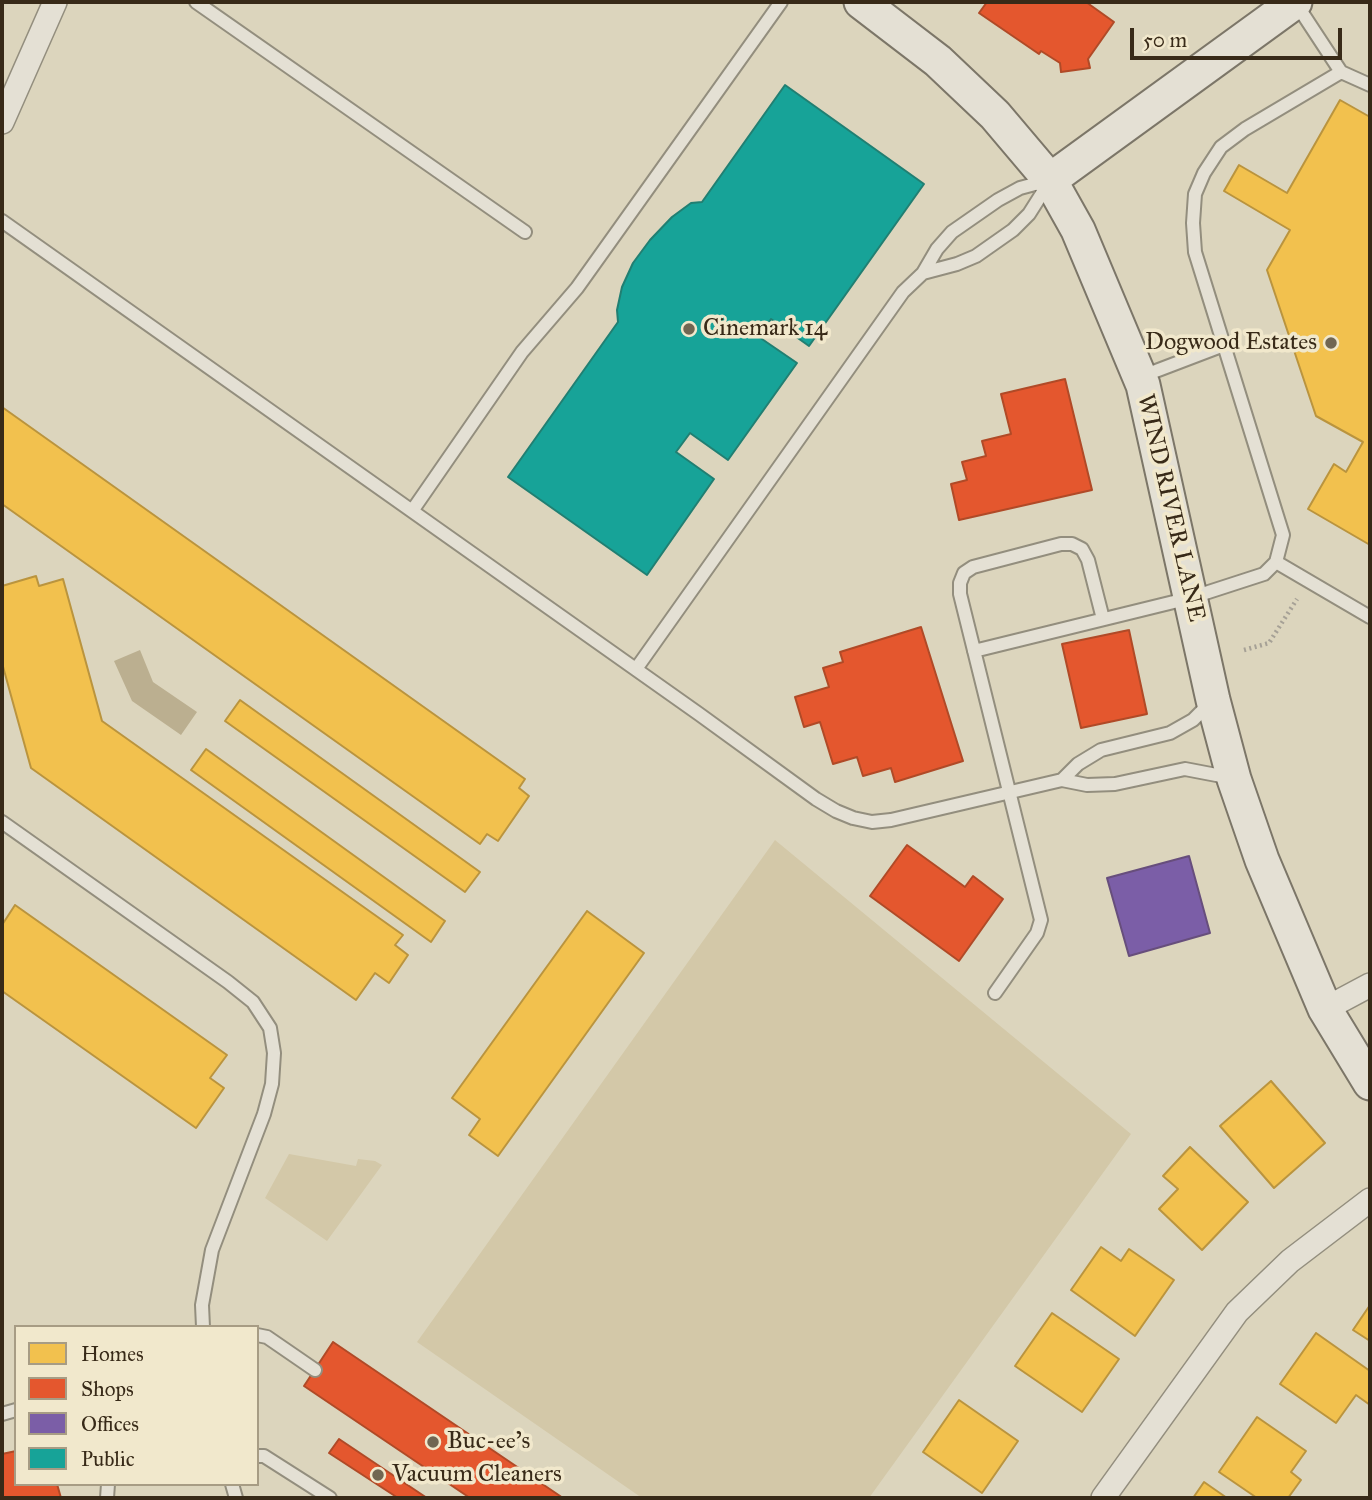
<!DOCTYPE html>
<style>
body{margin:0}
#map{position:relative;width:1372px;height:1500px;overflow:hidden;background:#dcd5bd;font-family:"IM FELL Great Primer",serif}
canvas{display:block}
.frame{position:absolute;inset:0;border:4px solid #382a18;pointer-events:none}
.legend{position:absolute;left:14px;top:1325px;width:245px;height:161px;box-sizing:border-box;background:#f1e8cc;border:2px solid #a79c84;margin:0;padding:9px 12px;list-style:none;font-size:21px;color:#382a18}
.legend li{display:flex;align-items:center;gap:14px;height:35px}
.legend b{width:35px;border:2px solid #a79c84}
.scale{position:absolute;left:1130px;top:28px;width:212px;height:32px;box-sizing:border-box;border:4px solid #382a18;border-top:0;padding-left:9px;font-size:21px;line-height:24px;white-space:nowrap;color:#382a18;-webkit-text-stroke:5px #f1e8cc;paint-order:stroke}
</style>
<div id="map">
<canvas width="1372" height="1500"></canvas>
<div class="frame"></div>
<ul class="legend">
<li><b style="height:19px;background:#f2c14e"></b>Homes</li>
<li><b style="height:19px;background:#e4572e"></b>Shops</li>
<li><b style="height:19px;background:#7b5ea7"></b>Offices</li>
<li><b style="height:19px;background:#17a398"></b>Public</li>
</ul>
<div class="scale">50 m</div>
</div>
<script>
const ctx = document.querySelector('canvas').getContext('2d');
ctx.lineJoin = 'round';
function fillPath(path, color) {
  ctx.fillStyle = color;
  ctx.fill(path, 'evenodd');
}
function poly(rows) {
  const path = new Path2D();
  for (const r of rows) {
    path.moveTo(r[0], r[1]);
    for (let i = 2; i < r.length; i += 2) path.lineTo(r[i], r[i + 1]);
  }
  return path;
}
function strokePath(path, color, width, dash) {
  ctx.strokeStyle = color;
  ctx.lineWidth = width;
  ctx.lineCap = dash ? 'butt' : 'round';
  ctx.setLineDash(dash || []);
  ctx.stroke(path);
}
function drawText(font, color, halo, rows, align = 'center') {
  ctx.font = font + ' "IM FELL Great Primer",serif';
  ctx.lineWidth = 7;
  ctx.setLineDash([]);
  ctx.textBaseline = 'middle';
  ctx.strokeStyle = halo;
  ctx.fillStyle = color;
  for (const [text, x, y, turn = 0] of rows) {
    ctx.save();
    ctx.translate(x, y);
    ctx.rotate((+turn || 0) * Math.PI / 180);
    ctx.textAlign = isNaN(turn) ? turn : align;
    if (halo) ctx.strokeText(text, 0, 0);
    ctx.fillText(text, 0, 0);
    ctx.restore();
  }
}
fillPath(poly([
 [775,840,1131,1134,869,1498,642,1498,417,1342],
 [289,1154,356,1166,358,1159,375,1161,382,1165,327,1241,265,1198]
]), '#d3c8a8');
fillPath(poly([
 [140,650,153,682,197,712,181,735,132,701,114,661]
]), '#bbaf90');
const homes = poly([
 [1340,100,1370,117,1370,545,1308,509,1334,464,1346,472,1363,442,1316,416,1267,270,1290,230,1224,191,1239,165,1287,193,1340,100],
 [2,407,525,779,519,788,529,796,498,841,487,834,480,844,2,504,2,407],
 [36,576,39,586,63,579,102,721,403,935,395,945,408,955,389,983,375,973,356,1000,31,768,2,663,2,586,36,576],
 [240,700,480,872,465,892,225,721,240,700],
 [206,749,445,921,431,942,191,770,206,749],
 [15,905,227,1055,210,1078,224,1088,196,1128,2,991,2,925,15,905],
 [587,911,644,953,498,1156,469,1135,480,1119,452,1098,587,911],
 [1271,1081,1325,1143,1274,1188,1220,1126,1271,1081],
 [1190,1147,1248,1202,1202,1250,1159,1209,1178,1189,1163,1176,1190,1147],
 [1101,1247,1121,1261,1129,1249,1174,1280,1135,1336,1071,1290,1101,1247],
 [1370,1305,1370,1341,1353,1330,1370,1305],
 [1052,1313,1119,1359,1082,1412,1015,1366,1052,1313],
 [1316,1333,1370,1371,1370,1405,1356,1395,1336,1423,1280,1384,1316,1333],
 [959,1400,1018,1441,982,1493,923,1452,959,1400],
 [1257,1417,1306,1451,1291,1472,1301,1480,1288,1498,1257,1498,1219,1472,1257,1417],
 [1204,1482,1227,1498,1193,1498,1204,1482]
]);
fillPath(homes, '#f2c14e');
strokePath(homes, '#ba943e', 2);
const shops = poly([
 [987,2,1086,2,1114,22,1088,59,1090,68,1061,72,1060,63,1041,51,1039,54,979,13,987,2],
 [1065,379,1092,490,959,520,951,484,967,480,962,462,986,456,982,441,1011,434,1001,394,1065,379],
 [921,627,963,761,895,782,891,768,863,776,857,757,833,764,820,722,804,727,795,697,829,687,823,668,843,662,840,652,921,627],
 [1129,630,1147,714,1081,728,1062,644,1129,630],
 [907,845,965,887,973,876,1003,899,959,961,870,896,907,845],
 [333,1342,563,1498,470,1498,304,1386,333,1342],
 [339,1439,427,1498,398,1498,329,1453,339,1439],
 [16,1451,16,1484,57,1484,61,1498,2,1498,2,1454,16,1451]
]);
fillPath(shops, '#e4572e');
strokePath(shops, '#b04a27', 2);
const offices = poly([
 [1189,856,1210,933,1129,956,1107,878,1189,856]
]);
fillPath(offices, '#7b5ea7');
strokePath(offices, '#674e7c', 2);
const public = poly([
 [785,85,924,184,809,346,771,319,759,337,797,363,728,460,690,433,676,452,714,479,647,575,508,477,618,322,617,310,622,287,633,263,650,240,672,217,691,203,702,202,785,85]
]);
fillPath(public, '#17a398');
strokePath(public, '#217f72', 2);
const lane = poly([
 [196,2,525,232],
 [1295,2,1341,72],
 [2,221,699,714,816,799,836,811,853,818,872,822,891,820,1062,780,1087,785,1115,784,1185,769,1232,778],
 [923,273,957,264,976,256,1013,230,1029,214,1048,184],
 [1140,377,1224,345],
 [412,511,522,352,577,288,781,2],
 [1276,562,1370,617],
 [974,651,1190,598,1264,574,1276,562,1283,535,1195,252,1193,223,1195,194,1204,173,1221,147,1245,129,1341,72,1370,85],
 [636,669,903,292,923,273,937,249,952,232,998,200,1020,188,1046,181],
 [1062,780,1078,764,1101,750,1170,733,1193,720,1210,703],
 [2,822,228,982,253,1002,270,1028,274,1053,272,1084,264,1114,212,1250,202,1305,203,1327],
 [995,993,1037,933,1041,920,960,594,960,583,964,573,973,567,1061,544,1072,544,1082,549,1088,560,1103,619],
 [257,1335,267,1337,315,1370],
 [2,1414,16,1410],
 [257,1456,264,1456,330,1498],
 [232,1484,236,1498],
 [107,1498,108,1484]
]);
const street = poly([
 [2,122,55,2],
 [1325,1009,1370,985],
 [1103,1498,1237,1312,1290,1261,1370,1200]
]);
const secondary = poly([
 [861,2,938,61,995,115,1050,180,1078,230,1143,385,1213,700,1234,779,1262,860,1325,1009,1370,1083],
 [1050,180,1295,2]
]);
strokePath(lane, '#938e7e', 16);
strokePath(street, '#938e7e', 26);
strokePath(secondary, '#7c7668', 37);
strokePath(poly([
 [1244,650,1269,643,1297,599]
]), '#a6a196', 4.5, [2, 3.5]);
strokePath(lane, '#e4e0d4', 12);
strokePath(street, '#e4e0d4', 23);
strokePath(secondary, '#e4e0d4', 33);
for (const [x, y, r, color] of [
 [689,329,7,"#716652"],
 [1331,343,7,"#716652"],
 [433,1442,7,"#716652"],
 [378,1475,7,"#716652"]
]) {
  const dot = new Path2D();
  dot.arc(x, y, r, 0, 2 * Math.PI);
  ctx.fillStyle = color;
  ctx.fill(dot);
  strokePath(dot, '#f1e8cc', 2.5);
}
drawText('24px', '#382a18', '#f1e8cc', [
 ["Cinemark 14",703,329],
 ["Dogwood Estates",1317,343,"right"],
 ["Buc-ee's",447,1442],
 ["Vacuum Cleaners",392,1475]
], 'left');
drawText('24px', '#382a18', '#f1e8cc', [
 ["WIND RIVER LANE",1170,508,77]
]);
</script>
